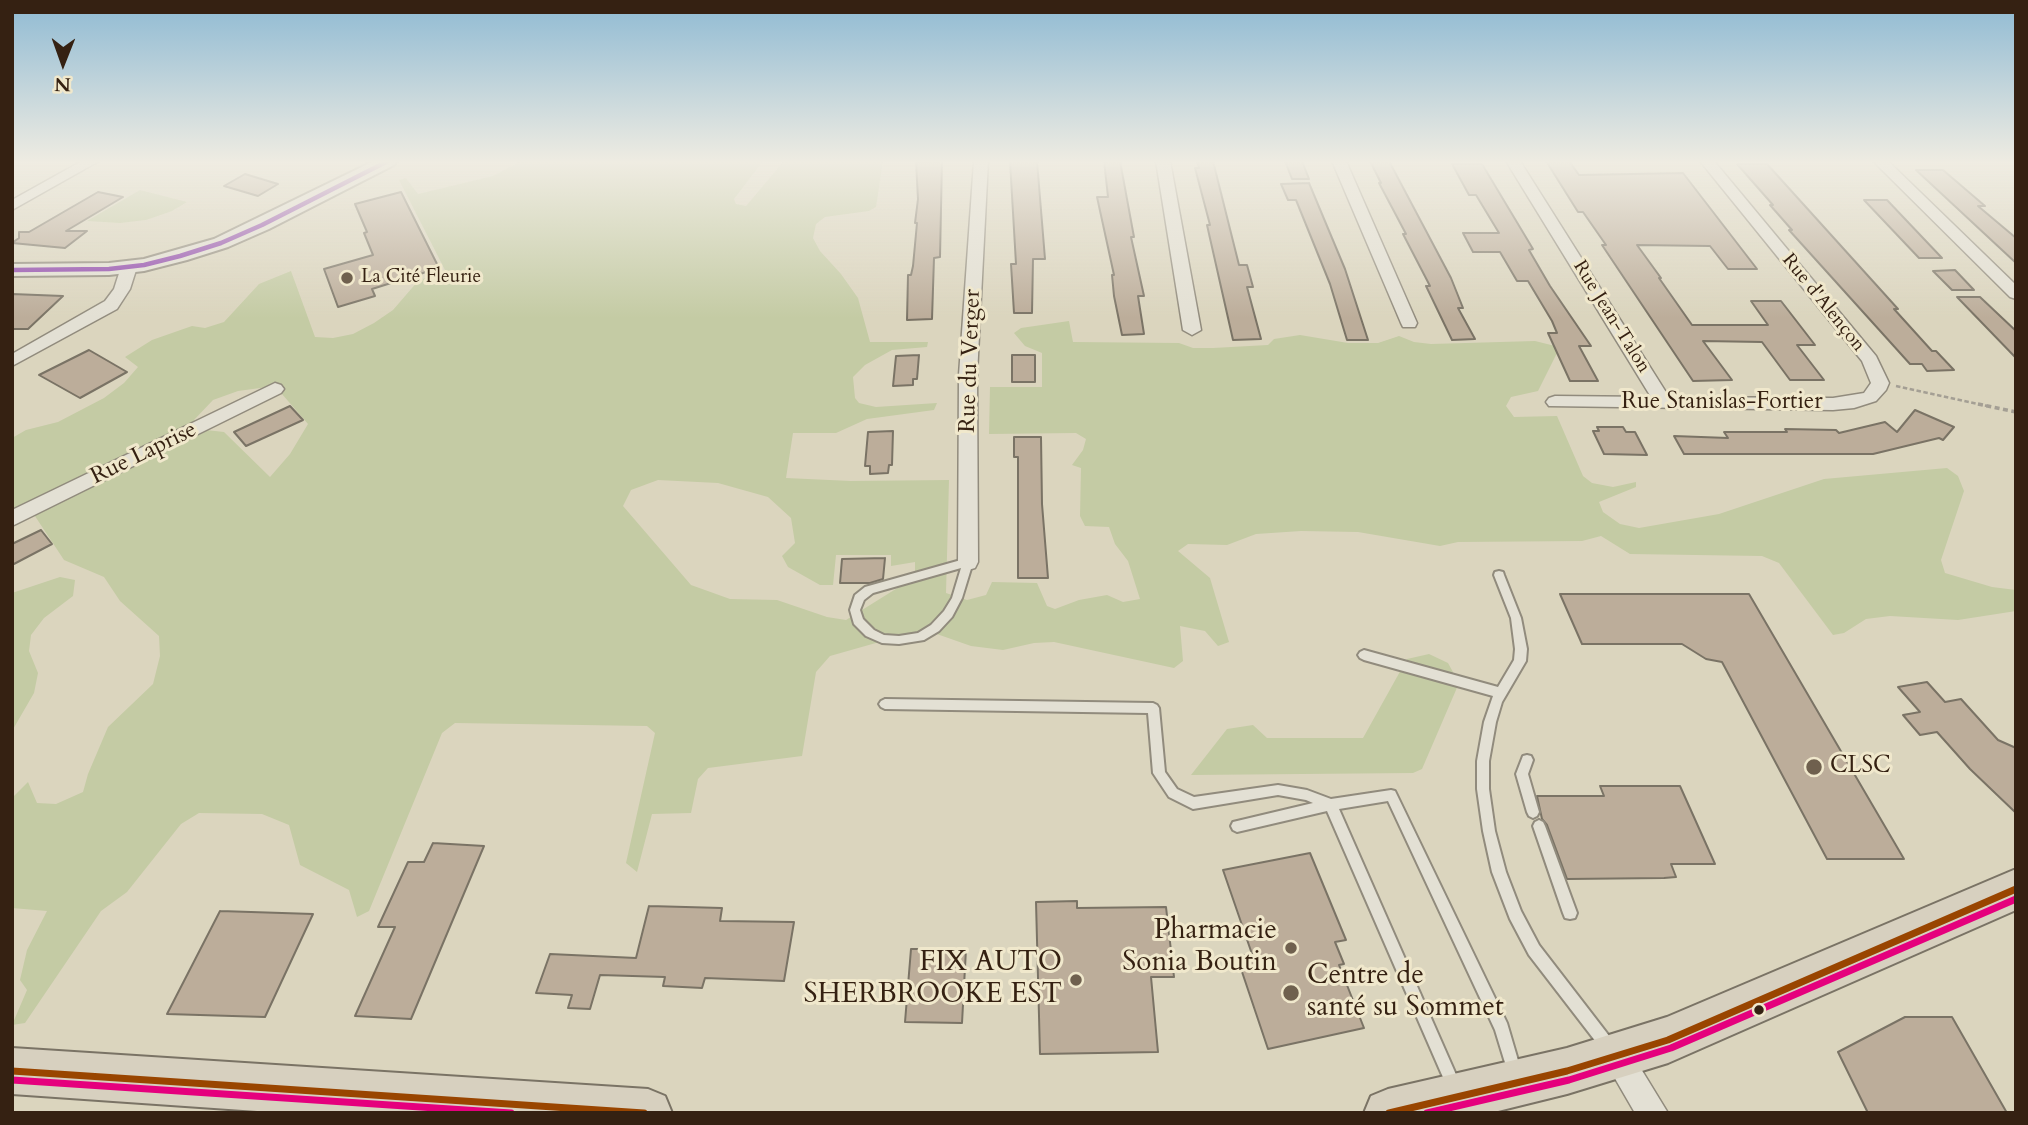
<!DOCTYPE html>
<meta charset="utf-8">
<style>
body{margin:0}
#map{position:relative;width:2028px;height:1125px;overflow:hidden;background:#dbd5be;font-family:Cardo,serif}
canvas{display:block}
.frame{position:absolute;inset:0;border:14px solid #352112;pointer-events:none}
.north{position:absolute;left:28px;top:28px;width:70px;height:70px;-webkit-text-stroke:5px #f0e8cc;paint-order:stroke;rotate:181deg;font-size:19px;font-weight:700;line-height:28px;text-align:center;color:#352112}
.north::after{content:'';display:block;margin:auto;width:24px;height:32px;background:#352112;clip-path:polygon(50% 0,100% 100%,50% 72%,0 100%)}
</style>
<div id="map">
<canvas width="2028" height="1125"></canvas>
<div class="frame"></div>
<div class="north">N</div>
</div>
<script>
const ctx = document.querySelector('canvas').getContext('2d');
ctx.lineJoin = 'round';
function fillPath(path, color) {
  ctx.fillStyle = color;
  ctx.fill(path, 'evenodd');
}
function poly(rows) {
  const path = new Path2D();
  for (const r of rows) {
    path.moveTo(r[0], r[1]);
    for (let i = 2; i < r.length; i += 2) path.lineTo(r[i], r[i + 1]);
  }
  return path;
}
function strokePath(path, color, width, dash) {
  ctx.strokeStyle = color;
  ctx.lineWidth = width;
  ctx.lineCap = dash ? 'butt' : 'round';
  ctx.setLineDash(dash || []);
  ctx.stroke(path);
}
function drawText(font, color, halo, rows, align = 'center') {
  ctx.font = font + ' Cardo,serif';
  ctx.lineWidth = 6;
  ctx.setLineDash([]);
  ctx.textBaseline = 'middle';
  ctx.strokeStyle = halo;
  ctx.fillStyle = color;
  for (const [text, x, y, turn = 0] of rows) {
    ctx.save();
    ctx.translate(x, y);
    ctx.rotate((+turn || 0) * Math.PI / 180);
    ctx.textAlign = isNaN(turn) ? turn : align;
    if (halo) ctx.strokeText(text, 0, 0);
    ctx.fillText(text, 0, 0);
    ctx.restore();
  }
}
fillPath(poly([
 [521,161,763,161,734,199,736,204,746,206,784,161,883,161,876,207,869,211,825,217,816,224,813,238,820,251,841,274,858,298,870,342,928,342,927,347,892,350,865,365,853,377,855,398,859,403,876,407,937,403,934,410,867,419,836,433,793,433,786,478,851,481,949,480,946,593,967,600,986,595,992,582,1037,583,1047,606,1055,609,1079,600,1107,595,1123,602,1140,599,1128,561,1115,544,1109,527,1085,526,1080,516,1081,468,1072,465,1083,450,1086,439,1076,433,989,434,990,387,1042,387,1042,353,1025,346,1014,333,1021,328,1069,321,1073,342,1179,343,1193,348,1213,348,1268,345,1274,339,1300,335,1348,343,1378,343,1399,336,1414,342,1431,344,1535,341,1555,346,1558,351,1538,391,1511,397,1506,406,1514,417,1557,416,1583,476,1592,483,1613,487,1636,482,1636,487,1599,502,1603,512,1620,524,1639,528,1719,514,1824,479,1947,468,1958,476,1964,491,1941,560,1945,573,1992,587,2016,590,2016,611,1958,620,1890,616,1866,619,1844,633,1833,635,1779,563,1762,556,1630,554,1601,536,1582,541,1458,542,1440,546,1358,532,1301,531,1256,534,1227,545,1188,544,1178,551,1210,578,1229,642,1218,646,1205,631,1180,626,1183,661,1174,668,1054,642,1034,643,1003,650,971,646,934,633,904,635,830,656,816,672,802,756,708,768,698,779,691,813,652,814,637,872,626,863,655,733,647,726,455,723,442,733,369,911,357,917,349,890,300,865,289,825,262,814,199,813,181,824,127,892,101,911,25,1023,12,1025,27,990,20,980,27,950,47,911,12,908,12,798,28,782,37,803,56,804,83,792,88,774,108,727,153,684,160,656,159,636,120,601,104,577,64,560,27,504,12,511,12,438,26,430,58,422,104,398,124,383,138,367,125,357,152,340,192,326,205,328,224,322,259,284,291,271,315,337,333,338,353,334,374,323,393,310,418,281,445,270,399,180,406,178,418,194,493,176],
 [275,386,308,424,290,454,270,477,224,432,206,430,194,420,213,400,238,391],
 [658,480,718,483,768,497,791,518,795,543,782,556,788,567,820,585,833,585,836,555,891,555,891,566,915,562,915,577,846,620,827,617,777,600,730,599,691,585,623,506,631,490],
 [140,190,187,202,172,211,146,220,120,223,87,221],
 [60,577,75,580,73,596,44,618,31,635,29,651,38,673,34,693,12,731,12,593],
 [1429,654,1448,663,1459,683,1422,769,1413,773,1191,775,1227,729,1253,725,1267,738,1363,738,1407,659]
]), '#c4cba4');
const building = poly([
 [942,161,940,257,934,258,932,319,907,320,908,275,911,275,913,266,917,223,915,223,918,199,916,162,942,161],
 [1010,161,1037,161,1045,259,1033,259,1032,313,1014,313,1011,264,1016,264,1010,161],
 [1104,161,1120,161,1134,237,1131,237,1144,296,1138,296,1144,334,1122,335,1114,296,1112,275,1114,275,1097,197,1108,197,1104,161],
 [1197,161,1213,161,1239,265,1247,265,1253,287,1247,287,1261,339,1233,340,1207,225,1210,225,1195,168,1199,168,1197,161],
 [1285,161,1302,161,1309,179,1292,179,1285,161],
 [1370,161,1389,161,1451,278,1463,308,1458,308,1475,339,1452,340,1426,286,1430,286,1403,234,1406,234,1379,183,1381,183,1370,161],
 [1546,161,1569,161,1579,175,1683,173,1757,269,1728,269,1710,246,1637,245,1661,278,1659,278,1692,325,1768,325,1751,301,1781,301,1815,345,1797,345,1824,380,1790,380,1762,342,1703,341,1732,380,1693,381,1602,245,1606,245,1583,212,1578,212,1546,161],
 [1452,164,1482,164,1533,249,1529,250,1550,286,1591,346,1579,346,1598,381,1570,381,1548,333,1557,333,1552,321,1528,281,1517,281,1500,252,1473,252,1463,233,1499,233,1476,195,1469,195,1452,164],
 [1737,164,1767,164,1898,309,1894,309,1932,351,1936,351,1954,370,1927,371,1922,364,1910,364,1789,230,1792,230,1770,205,1773,205,1737,164],
 [1916,170,1943,170,1985,206,1978,206,2016,238,2016,263,1916,170],
 [245,174,278,184,258,196,224,186,245,174],
 [1309,183,1345,269,1368,340,1347,340,1330,284,1296,200,1288,200,1281,184,1309,183],
 [98,192,123,197,66,231,87,231,65,248,12,243,19,238,19,232,29,232,98,192],
 [401,192,439,268,372,289,375,296,338,307,324,269,373,255,364,233,367,232,355,204,401,192],
 [1864,200,1887,200,1942,258,1919,258,1864,200],
 [1955,270,1974,290,1952,290,1933,271,1955,270],
 [12,294,63,296,28,329,12,329,12,294],
 [1957,297,1980,297,2016,331,2016,358,1957,297],
 [89,350,127,372,80,398,39,375,89,350],
 [919,355,917,379,913,379,913,385,893,386,896,356,919,355],
 [1012,355,1035,355,1035,382,1012,382,1012,355],
 [290,406,303,420,246,446,234,432,290,406],
 [1915,410,1954,427,1943,440,1939,438,1873,454,1684,454,1674,436,1728,438,1724,432,1787,432,1785,429,1836,430,1839,433,1885,422,1897,432,1915,410],
 [1597,427,1623,427,1626,432,1635,432,1647,455,1604,454,1593,431,1599,431,1597,427],
 [893,431,892,465,889,465,888,473,870,474,870,466,865,466,868,432,893,431],
 [1014,437,1041,437,1042,504,1048,578,1018,578,1018,457,1014,457,1014,437],
 [41,530,52,544,12,565,12,544,41,530],
 [885,558,883,579,870,583,840,583,842,559,885,558],
 [1560,594,1749,594,1904,859,1827,859,1722,662,1706,659,1682,644,1582,644,1560,594],
 [1927,682,1945,702,1961,699,1998,740,2016,748,2016,813,1970,769,1937,732,1920,735,1903,715,1920,712,1898,687,1927,682],
 [1600,786,1680,786,1715,864,1671,864,1676,877,1664,878,1567,879,1547,825,1542,819,1537,796,1604,796,1600,786],
 [433,843,484,846,411,1019,355,1016,395,927,378,927,408,862,424,862,433,843],
 [1310,853,1346,940,1335,942,1344,964,1339,965,1364,1028,1268,1049,1237,957,1252,954,1223,870,1310,853],
 [1077,901,1077,908,1166,907,1174,977,1151,977,1158,1052,1040,1054,1036,902,1077,901],
 [649,906,722,908,720,921,794,922,784,981,705,978,702,988,663,986,665,977,600,975,590,1009,568,1008,572,995,536,993,550,954,636,958,649,906],
 [220,911,313,914,265,1017,167,1014,220,911],
 [911,949,966,949,962,1023,905,1022,911,949],
 [1905,1017,1952,1017,2007,1113,1868,1113,1838,1052,1905,1017]
]);
fillPath(building, '#bcad9a');
strokePath(building, '#7a7365', 2);
const service = poly([
 [968,558,973,562,962,598,952,617,939,631,924,640,899,644,882,643,866,636,854,624,850,610,855,595,865,587,968,558],
 [961,568,952,598,944,611,931,625,918,633,899,636,884,635,874,630,863,619,860,610,864,600,873,593,961,568],
 [1499,571,1503,572,1504,575,1521,618,1527,649,1526,661,1502,702,1496,722,1489,761,1489,789,1495,831,1506,872,1521,911,1539,945,1613,1041,1615,1046,1613,1051,1608,1053,1603,1051,1529,955,1510,919,1492,872,1483,831,1477,789,1477,761,1484,722,1493,696,1364,660,1360,658,1358,655,1360,652,1364,650,1498,687,1514,660,1515,649,1511,618,1494,575,1495,572,1499,571],
 [885,699,1153,703,1157,705,1159,708,1165,772,1177,789,1194,797,1278,785,1307,790,1331,799,1391,790,1395,791,1507,1023,1522,1074,1520,1079,1515,1081,1510,1079,1495,1030,1388,801,1339,809,1461,1086,1459,1091,1454,1093,1449,1091,1327,811,1237,832,1233,830,1231,826,1233,822,1313,803,1306,800,1278,795,1193,809,1169,797,1153,773,1148,713,885,709,881,707,879,704,881,701,885,699],
 [1527,755,1531,756,1533,760,1528,774,1539,812,1537,816,1533,818,1529,816,1527,812,1516,774,1523,756,1527,755],
 [1539,820,1543,822,1545,826,1577,913,1575,918,1570,919,1565,918,1563,913,1533,826,1535,822,1539,820]
]);
const minor = poly([
 [82,161,99,161,12,210,12,200,82,161],
 [974,161,988,161,977,375,978,562,975,568,968,570,961,568,958,562,959,375,974,161],
 [1156,161,1170,161,1201,330,1192,335,1183,330,1156,161],
 [1332,161,1346,161,1417,323,1415,327,1403,327,1401,323,1332,161],
 [1506,161,1520,161,1669,397,1833,398,1864,393,1871,383,1862,361,1700,161,1714,161,1876,356,1889,383,1886,390,1876,401,1854,408,1833,410,1549,406,1546,402,1549,398,1555,396,1651,397,1506,161],
 [1873,161,1888,161,2016,285,2016,299,2010,297,1873,161],
 [129,262,137,267,130,289,117,309,12,366,12,354,105,301,114,289,121,267,129,262],
 [275,383,281,385,284,389,281,393,12,526,12,510,275,383],
 [1617,1041,1627,1046,1668,1113,1635,1113,1602,1056,1607,1046,1617,1041]
]);
const tertiary = poly([
 [374,161,397,161,394,165,269,229,228,247,187,260,144,271,109,275,12,276,12,264,109,263,144,259,214,239,374,161]
]);
const primary = poly([
 [2016,869,2016,910,1668,1063,1567,1094,1490,1113,1364,1113,1371,1096,1388,1089,1567,1048,1667,1017,2016,869],
 [12,1048,648,1089,665,1096,672,1113,286,1113,12,1094,12,1048]
]);
strokePath(service, '#918b7d', 4);
strokePath(minor, '#918b7d', 3);
strokePath(tertiary, '#918b7d', 4);
strokePath(primary, '#7a7365', 4);
strokePath(poly([
 [1896,386,1987,406]
]), '#a49f94', 2.5, [4.5, 2.5]);
strokePath(poly([
 [1978,404,2016,412]
]), '#a49f94', 3.5, [5, 3.5]);
fillPath(service, '#e3e0d4');
fillPath(minor, '#e3e0d4');
fillPath(tertiary, '#e3e0d4');
fillPath(primary, '#d7d0bf');
strokePath(poly([
 [12,1071,644,1113],
 [1389,1113,1567,1071,1668,1040,2016,889]
]), '#994500', 7);
strokePath(poly([
 [12,1080,511,1113],
 [1427,1113,1569,1080,1671,1048,2016,899]
]), '#e5007d', 7);
strokePath(poly([
 [12,270,109,269,144,265,180,256,221,243,262,225,388,161]
]), '#8e44ad', 4.5);
const sky = ctx.createLinearGradient(0, 0, 0, 318);
sky.addColorStop(0, '#8fbad3');
sky.addColorStop(0.51, '#efece2');
sky.addColorStop(1, '#efece200');
ctx.fillStyle = sky;
ctx.fillRect(0, 0, 2028, 318);
for (const [x, y, r, color] of [
 [347,278,7,"#6f604e"],
 [1814,767,9,"#6f604e"],
 [1291,948,7,"#6f604e"],
 [1076,980,7,"#6f604e"],
 [1291,993,9,"#6f604e"],
 [1759,1010,6,"#352112"]
]) {
  const dot = new Path2D();
  dot.arc(x, y, r, 0, 2 * Math.PI);
  ctx.fillStyle = color;
  ctx.fill(dot);
  strokePath(dot, '#f0e8cc', 2.5);
}
drawText('19px', '#352112', '#f0e8cc', [
 ["La Cité Fleurie",361,278]
], 'left');
drawText('19px', '#352112', '#f0e8cc', [
 ["Rue d'Alençon",1823,303,51],
 ["Rue Jean-Talon",1611,317,58]
]);
drawText('23px', '#352112', '#f0e8cc', [
 ["Rue du Verger",971,361,-88],
 ["Rue Stanislas-Fortier",1722,403],
 ["Rue Laprise",144,454,-26]
]);
drawText('23px', '#352112', '#f0e8cc', [
 ["CLSC",1830,767]
], 'left');
drawText('28px', '#352112', '#f0e8cc', [
 ["Pharmacie",1277,932],
 ["Sonia Boutin",1277,964],
 ["FIX AUTO",1062,964],
 ["SHERBROOKE EST",1062,996],
 ["Centre de",1307,977,"left"],
 ["santé su Sommet",1307,1009,"left"]
], 'right');
</script>
